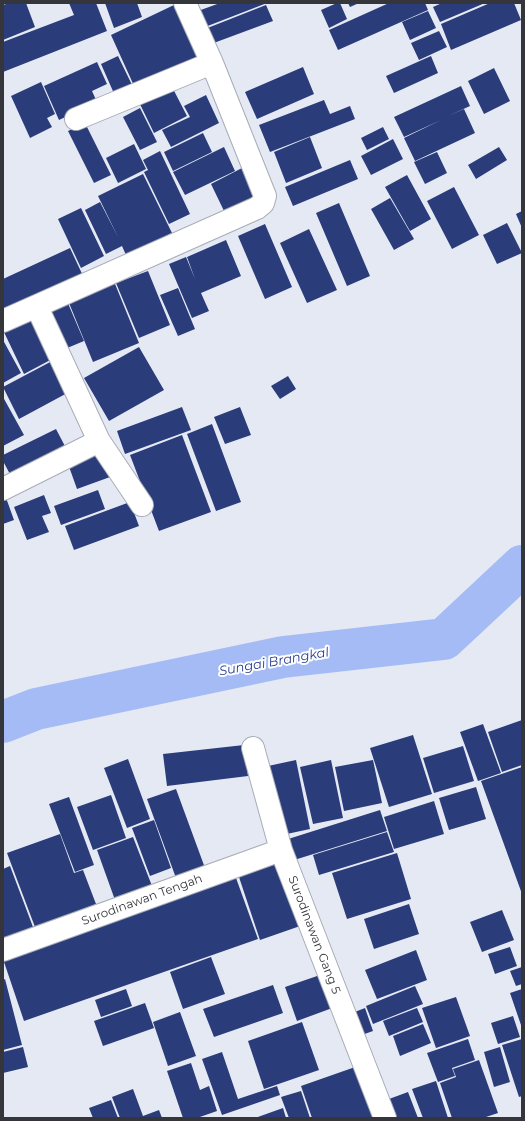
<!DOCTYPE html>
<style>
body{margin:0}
#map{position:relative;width:525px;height:1121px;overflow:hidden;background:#e5e9f4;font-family:Montserrat,sans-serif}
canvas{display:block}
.frame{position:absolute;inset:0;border:4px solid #35363b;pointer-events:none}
</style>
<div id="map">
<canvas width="525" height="1121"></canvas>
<div class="frame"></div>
</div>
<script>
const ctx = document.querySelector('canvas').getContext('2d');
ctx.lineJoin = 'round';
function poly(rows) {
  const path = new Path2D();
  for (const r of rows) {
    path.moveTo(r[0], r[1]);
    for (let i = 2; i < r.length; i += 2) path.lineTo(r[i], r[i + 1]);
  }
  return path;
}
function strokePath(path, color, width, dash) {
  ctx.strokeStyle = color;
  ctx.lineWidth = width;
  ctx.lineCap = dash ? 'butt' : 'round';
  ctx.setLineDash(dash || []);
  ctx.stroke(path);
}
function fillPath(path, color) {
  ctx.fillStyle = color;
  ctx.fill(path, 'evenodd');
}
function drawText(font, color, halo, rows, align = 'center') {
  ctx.font = font + ' Montserrat,sans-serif';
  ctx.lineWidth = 4;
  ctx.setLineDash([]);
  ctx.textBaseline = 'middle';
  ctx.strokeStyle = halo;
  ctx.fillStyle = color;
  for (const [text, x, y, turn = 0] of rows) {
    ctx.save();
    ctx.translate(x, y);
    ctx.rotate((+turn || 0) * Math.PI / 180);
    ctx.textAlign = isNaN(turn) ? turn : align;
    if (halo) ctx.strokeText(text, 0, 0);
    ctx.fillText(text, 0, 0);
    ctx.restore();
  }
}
strokePath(poly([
 [3,722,36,709,283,657,444,639,522,566]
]), '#a5bbf5', 42);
fillPath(poly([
 [9,3,26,3,35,27,3,40,3,5],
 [69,3,96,3,107,31,3,72,3,42,74,15],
 [105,3,137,3,142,17,114,28],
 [220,3,267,3,205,27,198,11],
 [337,3,340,3,347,19,329,28,321,10],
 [348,3,359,3,350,7],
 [389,3,425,3,428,10,338,50,329,30],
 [442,3,485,3,440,22,433,7],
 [490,3,514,3,521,20,451,50,441,24],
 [174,5,199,60,135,88,111,35],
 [266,5,273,21,211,44,205,29],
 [428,11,436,28,410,40,402,22],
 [439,31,447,47,419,60,411,43],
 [118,56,134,89,116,98,101,64],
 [431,56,438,73,394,93,386,76],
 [97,62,107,84,92,91,97,102,59,120,44,86],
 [303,67,314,94,257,119,245,92],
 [494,68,510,101,484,114,468,81],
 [169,81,187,116,154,133,137,98],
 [41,82,55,114,47,118,52,127,30,138,11,96],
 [461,86,470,106,448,116,464,109,475,133,415,161,404,138,441,120,404,137,394,117],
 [206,95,219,123,171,147,162,130,190,117,184,106],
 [324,100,330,114,350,106,355,119,270,152,259,125],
 [140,108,157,142,140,150,123,117],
 [85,123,111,175,94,183,68,131],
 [383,127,389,139,367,150,361,138],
 [203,133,212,152,173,171,164,152],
 [310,137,322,168,286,183,274,152],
 [393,139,403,159,371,175,361,156],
 [134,144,146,169,118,183,106,158],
 [224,147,235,171,185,195,173,172],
 [499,147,507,160,476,179,468,165],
 [160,151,190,214,169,224,144,172,148,170,143,160],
 [437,152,447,173,425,184,414,162],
 [350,160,358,179,293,206,285,187],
 [242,168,257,197,225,213,211,184],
 [143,174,172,233,126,255,122,246,106,254,85,210,100,202,118,237,98,196],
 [407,175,431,219,410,231,385,187],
 [454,187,479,235,452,249,427,201],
 [390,198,414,239,394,250,371,209],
 [339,203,370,276,347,286,316,213],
 [81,208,104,256,81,268,58,219],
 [522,211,522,228,516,214],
 [507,223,522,253,497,264,483,235],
 [265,224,292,287,265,299,238,236],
 [309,229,337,290,307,303,280,243],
 [226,240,241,276,201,293,209,311,192,318,169,264,186,257,195,279,187,257],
 [70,248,84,278,3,316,3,279],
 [148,271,170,325,139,338,116,283],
 [113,279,139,343,93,362,67,298],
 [178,288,195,329,178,336,160,295],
 [67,301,84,341,60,351,43,311],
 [31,315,54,358,24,374,3,330],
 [3,340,21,373,3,383],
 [139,347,164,390,109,421,84,378],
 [54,360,71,391,19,419,3,387],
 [288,376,296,389,280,399,271,386],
 [3,397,24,435,3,446],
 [182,407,191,430,125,454,117,431],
 [240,407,251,435,225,444,214,417],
 [212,424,241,502,216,511,187,434],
 [56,429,67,450,12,478,3,461,3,455],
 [182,435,211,512,159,531,130,455],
 [99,449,110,477,77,489,67,461],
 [98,490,105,509,61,525,54,506],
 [5,495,14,520,3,524,3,496],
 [44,495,51,513,42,516,49,532,27,540,14,507],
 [130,502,139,526,74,550,65,526],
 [522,720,522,765,502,772,488,732],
 [483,724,501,773,478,781,460,732],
 [413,735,432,794,389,807,370,748],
 [244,745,248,776,167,786,163,754],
 [463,746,474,781,434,793,423,758],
 [128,759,150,819,127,828,104,768],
 [296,760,310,829,282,835,268,766],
 [331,760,343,818,313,824,300,767],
 [373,760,382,803,344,811,335,767],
 [522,767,522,894,481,781],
 [476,787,486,819,449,830,439,798],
 [176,789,205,868,176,878,147,799],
 [111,795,126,838,93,850,77,807],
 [69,797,94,865,75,872,49,804],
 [434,801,444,834,394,849,384,817],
 [380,810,387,831,291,861,285,840],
 [154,820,171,868,150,876,132,828],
 [387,832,394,852,319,875,313,855],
 [60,834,74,873,83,870,96,904,35,927,7,853],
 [133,837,152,886,115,900,97,850],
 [397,853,411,899,347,919,332,873],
 [281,862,303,925,260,940,239,877],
 [10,866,33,927,3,938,3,869],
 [236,878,258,939,24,1021,3,959],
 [409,904,419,934,374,949,364,919],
 [502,910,514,940,482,952,470,922],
 [510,947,517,966,495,974,488,954],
 [416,950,427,980,377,999,365,970],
 [211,957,225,994,183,1009,170,972],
 [522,967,522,984,516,986,510,971],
 [323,974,335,1007,297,1021,285,987],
 [5,979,22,1045,3,1050,3,980],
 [273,985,283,1013,214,1037,203,1009],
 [415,986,423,1004,373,1024,366,1006],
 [126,989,132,1006,101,1017,95,1000],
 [522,989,522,1028,510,993],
 [456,997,470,1036,436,1048,422,1008],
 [145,1003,154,1028,103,1046,94,1021],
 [365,1008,373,1031,356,1037,347,1015],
 [417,1008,423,1022,389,1036,383,1021],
 [180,1012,196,1056,168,1066,153,1022],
 [513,1016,520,1037,498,1044,491,1023],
 [302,1022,319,1070,264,1089,248,1041],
 [423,1024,431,1043,400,1056,393,1036],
 [468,1039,475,1060,452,1068,455,1076,438,1082,427,1053],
 [522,1039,522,1096,519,1097,502,1045],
 [23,1047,28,1067,3,1073,3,1052],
 [500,1047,510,1082,494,1087,484,1052],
 [222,1052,238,1099,277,1086,280,1095,222,1115,202,1059],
 [479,1060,498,1113,483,1118,452,1118,440,1083,456,1077,453,1069],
 [191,1063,200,1090,209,1086,217,1111,197,1118,183,1118,167,1071],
 [358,1066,376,1118,312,1118,301,1086],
 [436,1081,448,1118,423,1118,412,1089],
 [133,1089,143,1116,159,1110,162,1118,120,1118,112,1097],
 [301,1091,310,1118,289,1118,281,1097],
 [408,1092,418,1118,396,1118,389,1099],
 [111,1100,118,1118,93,1118,89,1108],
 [283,1108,286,1118,255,1118]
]), '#2a3c7a');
const street = poly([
 [76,119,212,63],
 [37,307,99,441,142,505],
 [3,321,257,208,263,203,265,196,212,63,185,3],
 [3,489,99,441],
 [253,748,281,850,385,1118],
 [3,950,281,850]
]);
strokePath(street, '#a7acb6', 24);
strokePath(street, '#fff', 22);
drawText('12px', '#35363b', '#fff', [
 ["Surodinawan Tengah",142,900,-20],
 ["Surodinawan Gang 5",314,935,69]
]);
drawText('italic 13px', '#263b8c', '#fff', [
 ["Sungai Brangkal",274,662,-10]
]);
</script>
